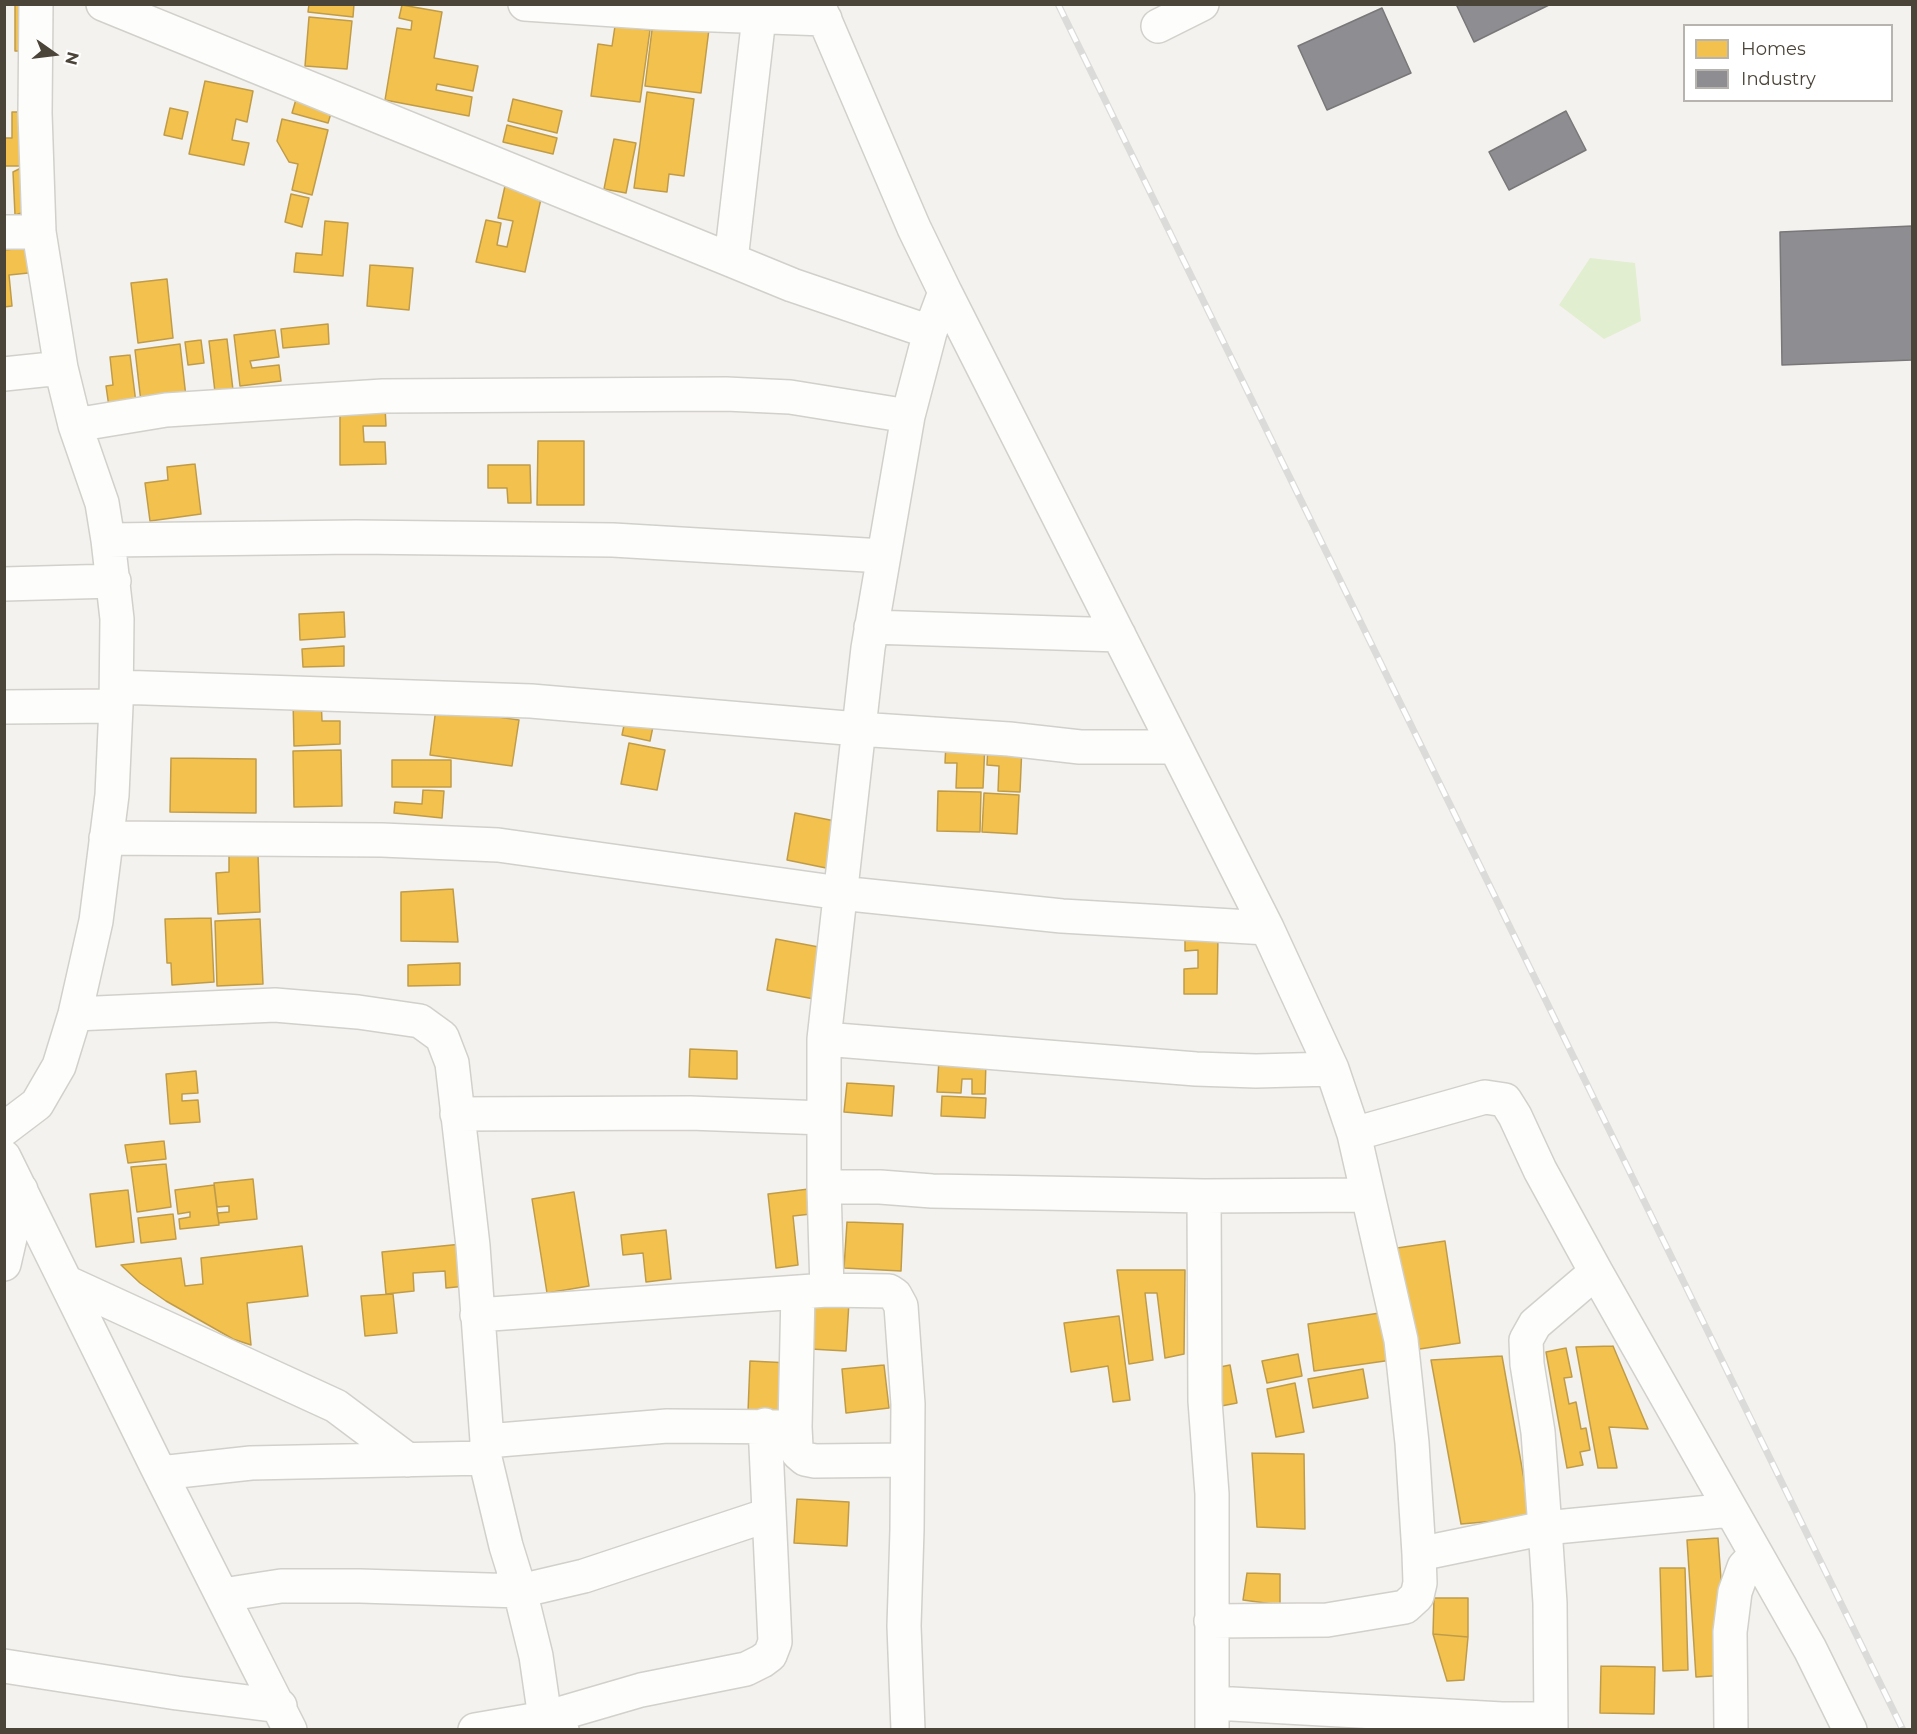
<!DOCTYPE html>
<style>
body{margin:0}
#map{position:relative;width:1917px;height:1734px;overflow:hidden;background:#f4f2ee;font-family:Montserrat,sans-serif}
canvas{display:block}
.frame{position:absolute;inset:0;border:6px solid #4b4439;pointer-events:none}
.legend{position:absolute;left:1683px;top:24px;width:210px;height:78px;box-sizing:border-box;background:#fff;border:2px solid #b7b4b0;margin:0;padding:8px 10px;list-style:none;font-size:18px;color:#4b4439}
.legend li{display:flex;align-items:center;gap:12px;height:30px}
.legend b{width:30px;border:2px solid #b7b4b0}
.north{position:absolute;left:24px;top:24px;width:60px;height:60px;-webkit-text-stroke:4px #fff;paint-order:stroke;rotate:104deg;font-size:16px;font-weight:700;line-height:24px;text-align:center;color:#4b4439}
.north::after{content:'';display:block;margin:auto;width:21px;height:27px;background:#4b4439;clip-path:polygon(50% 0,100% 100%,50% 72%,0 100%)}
</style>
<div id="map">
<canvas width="1917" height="1734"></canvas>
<div class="frame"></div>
<ul class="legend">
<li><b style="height:16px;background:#f2c14e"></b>Homes</li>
<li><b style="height:16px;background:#8d8d92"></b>Industry</li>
</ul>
<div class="north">N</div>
</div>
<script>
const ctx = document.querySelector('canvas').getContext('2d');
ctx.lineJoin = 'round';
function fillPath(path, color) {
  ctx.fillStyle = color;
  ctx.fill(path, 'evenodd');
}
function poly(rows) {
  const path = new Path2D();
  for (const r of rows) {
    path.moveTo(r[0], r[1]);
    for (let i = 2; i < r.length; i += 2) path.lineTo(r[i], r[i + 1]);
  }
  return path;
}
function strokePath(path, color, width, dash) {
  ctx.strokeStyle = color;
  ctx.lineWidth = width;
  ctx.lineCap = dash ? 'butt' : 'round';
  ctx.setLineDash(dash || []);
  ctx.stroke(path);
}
fillPath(poly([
 [1590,258,1635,263,1641,321,1604,339,1559,305]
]), '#e1eecf');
const homes = poly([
 [15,4,28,4,29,51,15,51,15,4],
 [309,4,354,4,353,17,308,12,309,4],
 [402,5,442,12,434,58,478,66,473,91,437,84,436,90,472,97,469,116,385,100,397,28,411,30,412,21,399,18,402,5],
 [309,17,352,21,347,69,305,66,309,17],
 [653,22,709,29,701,93,645,86,653,22],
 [615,26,650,30,640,102,591,96,598,44,612,46,615,26],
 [205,81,253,91,247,122,236,119,232,140,249,143,244,165,189,154,205,81],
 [647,92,694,99,684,176,669,174,667,192,634,188,647,92],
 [297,96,333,107,328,123,292,113,297,96],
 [513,99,562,111,557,133,508,121,513,99],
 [170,108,188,112,182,139,164,135,170,108],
 [12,112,24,112,25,166,4,166,4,138,12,138,12,112],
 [282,119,328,130,312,195,292,190,298,164,289,162,277,141,282,119],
 [507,125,557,138,553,154,503,142,507,125],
 [614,139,636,143,626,193,604,189,614,139],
 [25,166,31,210,15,215,13,172,25,166],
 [505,186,542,194,525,272,476,262,486,220,501,223,497,245,507,247,513,221,498,218,505,186],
 [291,194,309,198,302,227,285,222,291,194],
 [325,221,348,223,343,276,294,272,296,253,322,255,325,221],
 [35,247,38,272,9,275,12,306,4,307,4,250,35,247],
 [370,265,413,268,409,310,367,306,370,265],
 [167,279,173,338,138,343,131,283,167,279],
 [328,324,329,344,283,348,281,329,328,324],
 [275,330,279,357,250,361,252,368,279,365,281,381,240,386,234,335,275,330],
 [227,339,233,390,215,392,209,341,227,339],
 [201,340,204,363,188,365,185,342,201,340],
 [180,344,186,397,141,402,135,350,180,344],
 [130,355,136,403,109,407,106,386,113,385,110,357,130,355],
 [385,407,386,426,363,426,364,442,385,442,386,464,340,465,340,408,385,407],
 [538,441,584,441,584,505,537,505,538,441],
 [195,464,201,514,150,521,145,483,168,480,167,467,195,464],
 [488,465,530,465,531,503,508,503,507,488,488,488,488,465],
 [344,612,345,637,300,640,299,614,344,612],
 [344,646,344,666,303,667,302,649,344,646],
 [321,698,322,721,340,721,340,744,294,746,293,699,321,698],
 [436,708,519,720,512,766,430,755,436,708],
 [627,711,655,717,650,741,622,735,627,711],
 [946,742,985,743,983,788,956,788,957,763,945,763,946,742],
 [629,743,665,750,657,790,621,784,629,743],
 [988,744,1022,745,1020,792,998,791,999,766,987,765,988,744],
 [341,750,342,806,294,807,293,751,341,750],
 [171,758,256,759,256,813,170,812,171,758],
 [392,760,451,760,451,787,392,787,392,760],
 [423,790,444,791,442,818,394,813,395,802,422,804,423,790],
 [938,791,981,792,980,832,937,831,938,791],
 [984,793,1019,795,1017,834,982,832,984,793],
 [795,813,840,822,831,869,787,860,795,813],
 [258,854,260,912,218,914,216,873,229,872,229,855,258,854],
 [453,889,458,942,401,941,401,892,453,889],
 [211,918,214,982,172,985,171,963,167,963,165,919,211,918],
 [260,919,263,984,217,986,215,921,260,919],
 [1185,937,1218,937,1217,994,1184,994,1184,969,1198,968,1198,950,1185,951,1185,937],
 [776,939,824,948,814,999,767,990,776,939],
 [460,963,460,985,408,986,408,965,460,963],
 [690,1049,737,1051,737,1079,689,1077,690,1049],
 [939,1060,986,1062,985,1094,972,1094,972,1079,962,1079,961,1093,937,1092,939,1060],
 [196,1071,198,1093,182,1094,182,1101,198,1100,200,1122,170,1124,166,1074,196,1071],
 [847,1083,894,1086,892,1116,844,1112,847,1083],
 [942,1096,986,1098,985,1118,941,1116,942,1096],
 [164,1141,166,1159,128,1163,125,1145,164,1141],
 [166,1164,171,1207,137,1212,131,1167,166,1164],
 [253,1179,257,1219,219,1223,217,1213,229,1212,229,1206,217,1207,214,1183,253,1179],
 [214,1185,219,1225,180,1229,179,1219,190,1217,190,1212,178,1214,175,1190,214,1185],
 [817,1188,820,1213,793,1216,798,1265,776,1268,768,1194,817,1188],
 [128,1190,134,1242,96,1247,90,1194,128,1190],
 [574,1192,589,1286,547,1293,532,1199,574,1192],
 [173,1214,176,1239,141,1243,138,1218,173,1214],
 [847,1222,903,1224,901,1271,844,1268,847,1222],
 [666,1230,671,1279,646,1282,643,1253,623,1255,621,1235,666,1230],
 [1445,1241,1460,1343,1413,1350,1397,1248,1445,1241],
 [462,1244,466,1286,446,1288,445,1271,413,1273,414,1291,386,1294,382,1252,462,1244],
 [302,1246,308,1296,247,1303,251,1345,233,1339,166,1301,140,1283,121,1265,181,1258,185,1286,203,1284,201,1258,302,1246],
 [1117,1270,1185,1270,1184,1354,1165,1358,1157,1293,1145,1293,1153,1360,1129,1364,1117,1270],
 [393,1294,397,1333,365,1336,361,1296,393,1294],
 [813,1300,849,1302,846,1351,811,1349,813,1300],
 [1386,1312,1392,1360,1314,1371,1308,1324,1386,1312],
 [1119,1316,1130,1400,1113,1402,1108,1366,1071,1372,1064,1323,1119,1316],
 [1613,1346,1648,1429,1609,1427,1617,1468,1598,1468,1576,1347,1613,1346],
 [1566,1348,1572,1377,1564,1378,1569,1404,1576,1402,1581,1429,1586,1428,1590,1450,1580,1452,1583,1465,1567,1468,1546,1352,1566,1348],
 [1298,1354,1302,1376,1267,1383,1262,1361,1298,1354],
 [1502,1356,1531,1518,1461,1524,1431,1360,1502,1356],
 [750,1361,790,1363,787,1413,748,1412,750,1361],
 [884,1365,889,1408,846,1413,842,1369,884,1365],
 [1230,1365,1237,1403,1216,1407,1210,1369,1230,1365],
 [1363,1369,1368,1398,1313,1408,1308,1379,1363,1369],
 [1295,1383,1304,1432,1276,1437,1267,1389,1295,1383],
 [1252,1453,1304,1454,1305,1529,1257,1527,1252,1453],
 [797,1499,849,1502,847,1546,794,1543,797,1499],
 [1718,1538,1728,1675,1696,1677,1687,1540,1718,1538],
 [1660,1568,1685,1568,1688,1670,1663,1671,1660,1568],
 [1247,1573,1280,1574,1280,1605,1243,1600,1247,1573],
 [1434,1598,1468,1598,1468,1637,1433,1634,1434,1598],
 [1433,1634,1468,1637,1464,1680,1447,1681,1433,1634],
 [1601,1666,1655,1667,1654,1714,1600,1713,1601,1666]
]);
fillPath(homes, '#f2c14e');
strokePath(homes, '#c09c48', 1.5);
const industry = poly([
 [1456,4,1551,4,1474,42,1456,4],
 [1382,8,1411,73,1327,110,1298,46,1382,8],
 [1566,111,1586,150,1509,190,1489,152,1566,111],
 [1912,226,1912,360,1782,365,1780,232,1912,226]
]);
fillPath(industry, '#8d8d92');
strokePath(industry, '#797777', 1.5);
const minor = poly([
 [103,4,731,260,792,285,930,332],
 [525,4,660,13,825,19],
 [818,4,914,228,945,292,930,332,908,416,868,648,824,1039,824,1187,880,1187,932,1191,1204,1196,1367,1195],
 [1158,26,1202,4],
 [4,232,39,232],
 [731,260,759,17],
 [945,292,1267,928,1332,1069,1354,1134,1401,1340,1412,1443,1419,1554,1420,1583,1417,1596,1405,1607,1327,1620,1211,1621],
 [4,374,61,368],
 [75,425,166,410,383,396,726,394,790,397,908,416],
 [108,540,356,537,613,540,883,556],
 [4,584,114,581],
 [871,627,1119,635],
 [117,687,531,701,858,729,1009,739,1080,747,1175,747],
 [4,707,116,706],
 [106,838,382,840,498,845,840,893,1062,916,1267,928],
 [75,1014,275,1005,358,1012,420,1021,442,1037,452,1063,473,1246,487,1441,485,1458,506,1546,520,1591,536,1656,545,1718,562,1730],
 [824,1039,1196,1069,1256,1071,1332,1069],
 [457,1114,690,1113,824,1118],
 [4,1129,37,1104,59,1066,75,1014,96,921,112,795,116,706,117,619,108,540,102,503,75,425,61,368,39,232,35,113,36,4],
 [1354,1134,1485,1097,1505,1100,1515,1116,1540,1170,1596,1272,1810,1649,1850,1730],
 [4,1157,157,1467,290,1730],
 [824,1187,827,1290,889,1291,895,1295,901,1306,908,1404,907,1530,904,1626,908,1730],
 [1204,1196,1205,1401,1212,1494,1212,1730],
 [4,1264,21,1190],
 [66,1282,336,1406,408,1460],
 [798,1292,795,1427,796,1447,798,1453,805,1459,815,1461,907,1460],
 [477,1315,827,1290],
 [487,1441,667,1426,795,1427],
 [160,1473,251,1463,485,1458],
 [1419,1554,1545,1528,1731,1510],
 [223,1595,281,1586,360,1586,520,1591,584,1576,768,1515],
 [4,1666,177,1693,280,1706],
 [1214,1703,1502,1719,1550,1719],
 [475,1730,545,1718,641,1690,746,1669,762,1661,770,1655,775,1642,765,1425],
 [1551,1730,1550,1603,1545,1528,1538,1432,1527,1364,1526,1340,1535,1324,1596,1272],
 [1731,1730,1730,1632,1735,1592,1744,1567,1756,1554]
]);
strokePath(minor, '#d2d0cb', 36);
strokePath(minor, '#fdfdfc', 33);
const rail = poly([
 [1058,4,1903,1730]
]);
strokePath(rail, '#dbdbda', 7);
strokePath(rail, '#fff', 4.5, [14]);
</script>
